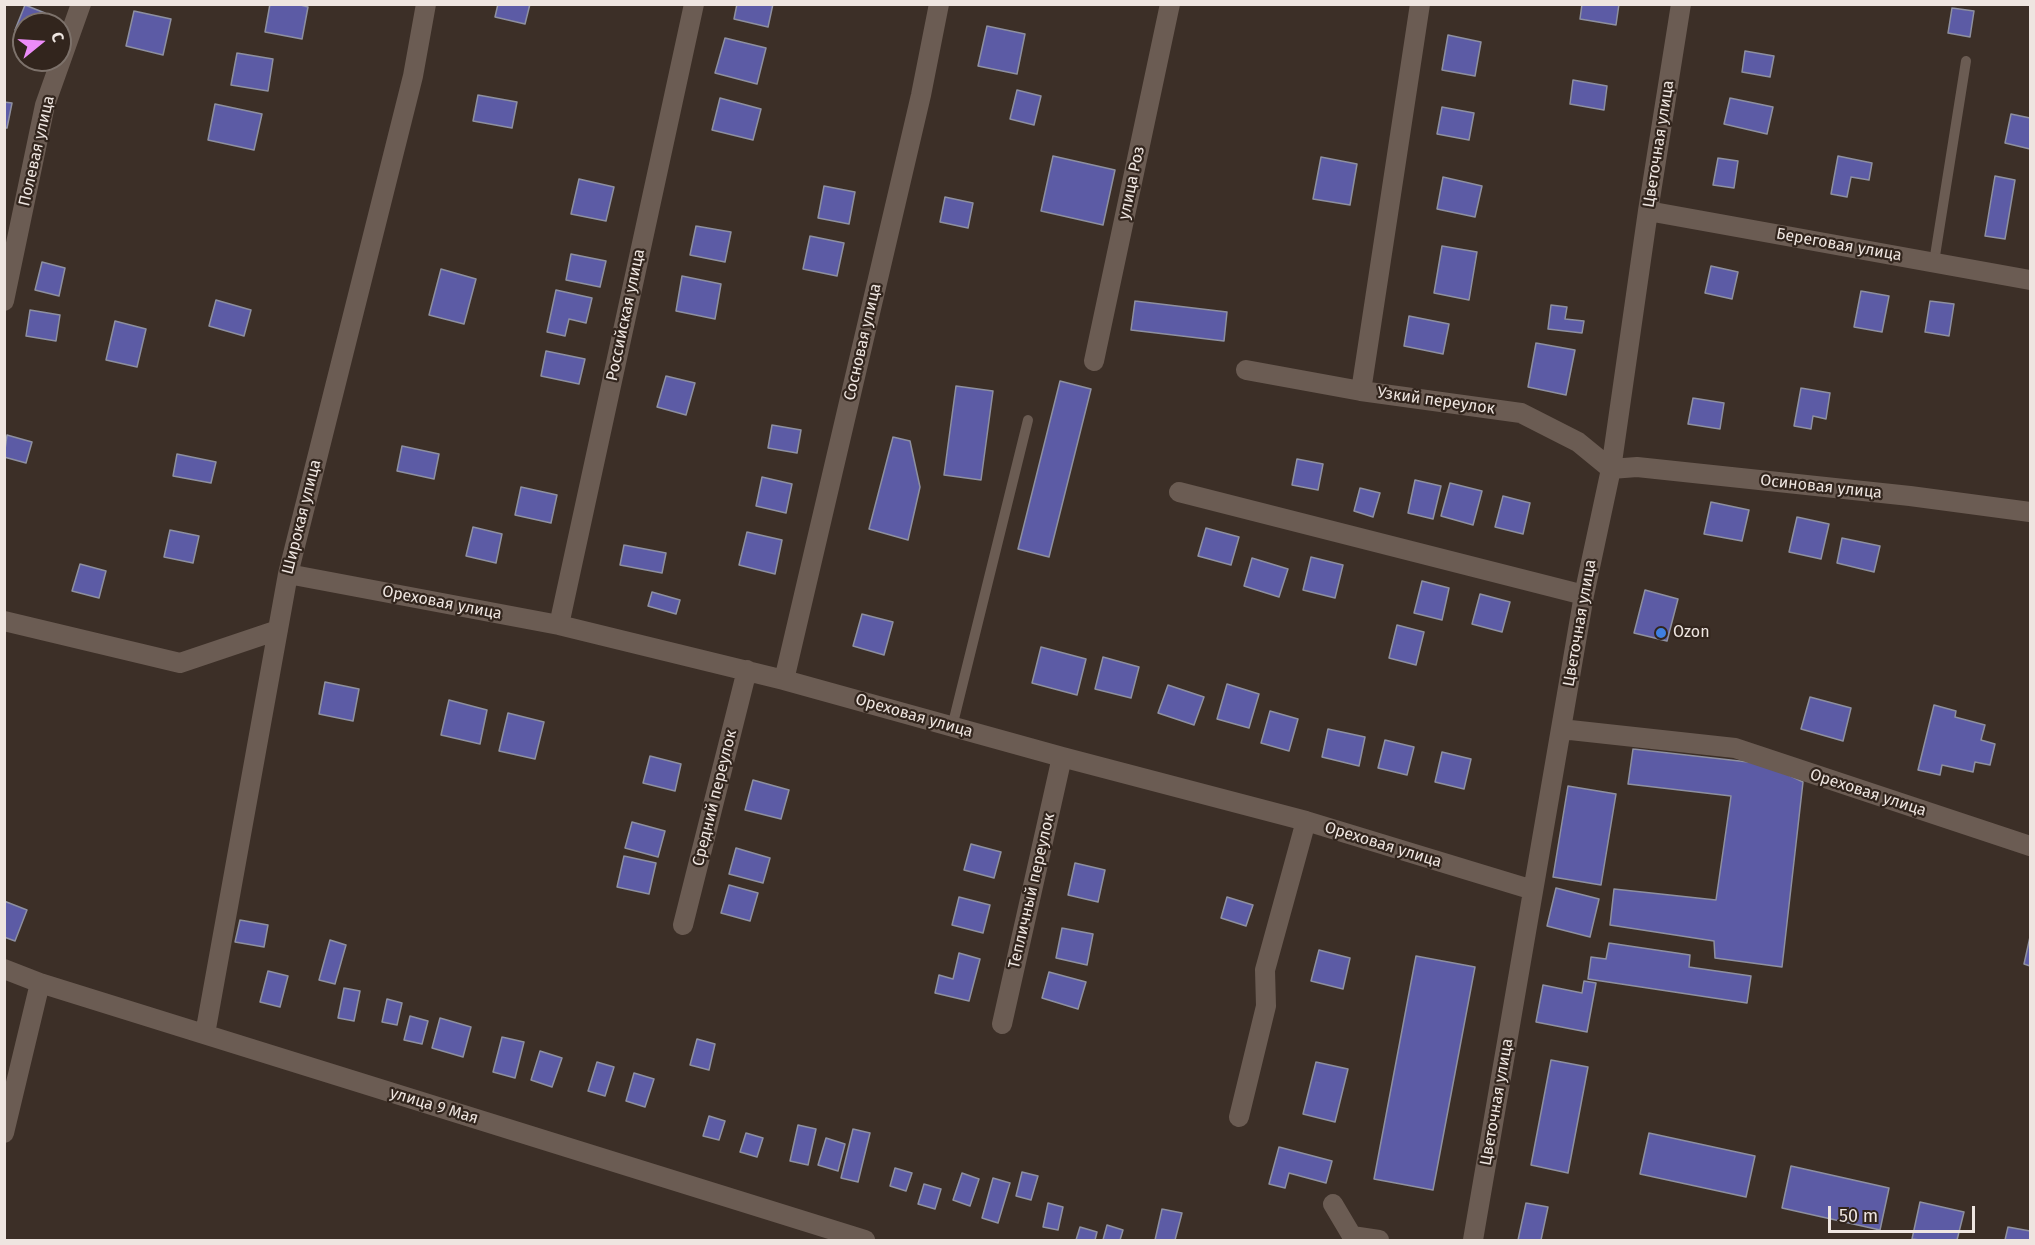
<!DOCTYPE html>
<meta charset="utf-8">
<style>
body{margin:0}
#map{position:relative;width:2035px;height:1245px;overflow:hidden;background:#3c2f27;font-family:"Fira Sans",sans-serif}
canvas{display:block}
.frame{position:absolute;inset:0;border:6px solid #eee5e0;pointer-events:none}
.north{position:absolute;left:12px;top:12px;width:60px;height:60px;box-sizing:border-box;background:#32251d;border:2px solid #7d726b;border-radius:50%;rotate:72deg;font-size:16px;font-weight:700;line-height:24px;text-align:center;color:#eee5e0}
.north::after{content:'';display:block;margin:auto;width:21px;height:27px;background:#ed8cf9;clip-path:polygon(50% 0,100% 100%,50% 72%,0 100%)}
.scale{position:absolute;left:1828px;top:1206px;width:147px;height:27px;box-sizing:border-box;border:3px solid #eee5e0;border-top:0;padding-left:8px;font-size:18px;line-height:21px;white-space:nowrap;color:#eee5e0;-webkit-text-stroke:4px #32251d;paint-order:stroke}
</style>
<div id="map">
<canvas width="2035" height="1245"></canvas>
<div class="frame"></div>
<div class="north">С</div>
<div class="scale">50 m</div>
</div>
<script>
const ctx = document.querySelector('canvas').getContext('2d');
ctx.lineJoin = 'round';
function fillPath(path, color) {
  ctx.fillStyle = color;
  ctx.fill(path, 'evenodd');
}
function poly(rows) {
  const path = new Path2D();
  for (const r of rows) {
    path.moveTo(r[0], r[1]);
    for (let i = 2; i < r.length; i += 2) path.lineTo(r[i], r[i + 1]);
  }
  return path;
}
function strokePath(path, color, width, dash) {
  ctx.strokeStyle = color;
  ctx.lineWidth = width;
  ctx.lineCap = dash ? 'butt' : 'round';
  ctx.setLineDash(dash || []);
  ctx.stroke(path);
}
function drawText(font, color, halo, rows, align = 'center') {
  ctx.font = font + ' "Fira Sans",sans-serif';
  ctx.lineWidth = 4.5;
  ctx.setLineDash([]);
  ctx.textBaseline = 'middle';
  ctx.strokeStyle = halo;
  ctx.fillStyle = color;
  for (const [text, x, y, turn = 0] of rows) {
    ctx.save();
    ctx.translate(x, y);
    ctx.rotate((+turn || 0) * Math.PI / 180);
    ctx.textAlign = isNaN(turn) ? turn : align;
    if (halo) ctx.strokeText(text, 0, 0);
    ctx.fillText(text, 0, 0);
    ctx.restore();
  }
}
const building = poly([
 [270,4,297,4,308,7,302,39,265,32,270,4],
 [498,4,530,4,525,24,495,17,498,4],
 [737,4,773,4,768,27,734,19,737,4],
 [1582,4,1619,4,1616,25,1580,19,1582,4],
 [25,5,45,13,40,24,24,24,24,34,15,30,25,5],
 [1952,8,1974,11,1970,37,1948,33,1952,8],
 [134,11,171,19,163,55,126,46,134,11],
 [987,26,1025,34,1017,74,978,66,987,26],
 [1448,35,1481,42,1475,76,1442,70,1448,35],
 [725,38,766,48,757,84,715,73,725,38],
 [1745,51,1774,56,1770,77,1742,72,1745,51],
 [237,53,273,59,268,91,231,85,237,53],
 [1573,80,1607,86,1604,110,1570,104,1573,80],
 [1017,90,1041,96,1034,125,1010,119,1017,90],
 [478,95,517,102,512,128,473,121,478,95],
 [720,98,761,109,753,140,712,130,720,98],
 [1730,98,1773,107,1767,134,1724,124,1730,98],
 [4,102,12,103,7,128,4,128,4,102],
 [215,104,262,114,254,150,208,140,215,104],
 [1442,107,1474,113,1469,140,1437,134,1442,107],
 [2011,114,2030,118,2030,149,2005,143,2011,114],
 [1053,156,1115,170,1103,225,1041,211,1053,156],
 [1838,156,1872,163,1869,180,1851,177,1847,197,1831,194,1838,156],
 [1321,157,1357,164,1350,205,1313,199,1321,157],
 [1718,158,1738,161,1734,188,1713,185,1718,158],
 [1995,176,2015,180,2005,239,1985,236,1995,176],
 [1443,177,1482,186,1475,217,1437,209,1443,177],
 [579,179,614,187,606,221,571,214,579,179],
 [824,186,855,192,849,224,818,218,824,186],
 [945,197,973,203,968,228,940,222,945,197],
 [696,226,731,232,725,262,690,255,696,226],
 [810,236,844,243,837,276,803,269,810,236],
 [1442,246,1477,252,1469,300,1434,293,1442,246],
 [571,254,606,261,600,287,566,280,571,254],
 [42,262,65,268,59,296,35,290,42,262],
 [1711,266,1738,272,1732,299,1705,293,1711,266],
 [441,269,476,279,464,324,429,315,441,269],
 [682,276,721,284,715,319,676,311,682,276],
 [556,290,592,298,586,323,569,319,565,336,547,332,556,290],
 [1861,291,1889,296,1882,332,1854,327,1861,291],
 [216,300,251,310,244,336,209,326,216,300],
 [1135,301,1227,312,1224,341,1131,330,1135,301],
 [1930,301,1954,304,1949,336,1925,332,1930,301],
 [1551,305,1567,307,1565,319,1584,321,1582,333,1548,329,1551,305],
 [30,310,60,315,56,341,26,336,30,310],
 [1409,316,1449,324,1443,354,1404,346,1409,316],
 [115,321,146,329,137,367,106,360,115,321],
 [1536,343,1575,350,1566,395,1528,387,1536,343],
 [546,351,585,359,579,384,541,376,546,351],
 [666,376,695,383,686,415,657,407,666,376],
 [1060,381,1091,389,1049,557,1018,549,1060,381],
 [956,386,993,391,981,480,944,475,956,386],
 [1801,388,1830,393,1826,419,1813,416,1811,429,1794,426,1801,388],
 [1693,398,1724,403,1720,429,1688,424,1693,398],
 [772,425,801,430,797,453,768,448,772,425],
 [7,435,32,442,26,463,4,457,7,435],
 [893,437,910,441,920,487,908,540,869,529,893,437],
 [402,446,439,454,434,479,397,471,402,446],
 [177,454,216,462,211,483,173,476,177,454],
 [1297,459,1323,464,1318,490,1292,485,1297,459],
 [762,477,792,484,786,513,756,506,762,477],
 [1415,480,1441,486,1433,519,1408,513,1415,480],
 [1450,483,1482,491,1473,525,1441,516,1450,483],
 [521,487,557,495,551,523,515,515,521,487],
 [1360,488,1380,493,1373,517,1354,511,1360,488],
 [1503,496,1530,503,1523,534,1495,527,1503,496],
 [1711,502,1749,510,1742,541,1704,534,1711,502],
 [1797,517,1829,524,1821,559,1789,552,1797,517],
 [473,527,502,534,496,563,466,556,473,527],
 [1206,528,1239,537,1231,565,1198,556,1206,528],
 [170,530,199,536,193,563,164,557,170,530],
 [747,532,782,540,775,574,739,565,747,532],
 [1842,538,1880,546,1874,572,1837,563,1842,538],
 [624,545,666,553,662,573,620,565,624,545],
 [1311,557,1343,565,1335,598,1303,590,1311,557],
 [1252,558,1288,569,1279,597,1244,586,1252,558],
 [80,564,106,571,99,598,72,591,80,564],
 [1422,581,1449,588,1442,620,1414,613,1422,581],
 [1645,590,1678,599,1667,641,1634,633,1645,590],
 [652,592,680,600,676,614,648,606,652,592],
 [1480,594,1510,602,1502,632,1472,624,1480,594],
 [862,614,893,622,884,655,853,646,862,614],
 [1397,625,1424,632,1416,665,1389,658,1397,625],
 [1041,647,1086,659,1077,695,1032,683,1041,647],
 [1103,657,1139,667,1131,698,1095,689,1103,657],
 [325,682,359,689,353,721,319,714,325,682],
 [1227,684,1259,694,1249,728,1217,719,1227,684],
 [1168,685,1204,697,1194,725,1158,713,1168,685],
 [1810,697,1851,708,1843,741,1801,729,1810,697],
 [449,700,487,710,480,744,441,735,449,700],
 [1934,705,1956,711,1955,717,1985,725,1981,740,1995,744,1990,765,1975,762,1973,772,1942,765,1940,775,1918,770,1934,705],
 [1270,711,1298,719,1289,751,1261,743,1270,711],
 [508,713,544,722,535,759,499,751,508,713],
 [1328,729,1365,737,1359,766,1322,757,1328,729],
 [1385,740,1414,747,1407,775,1378,768,1385,740],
 [1633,749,1766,764,1803,782,1782,967,1715,958,1714,941,1610,925,1614,889,1716,900,1731,796,1628,784,1633,749],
 [1442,752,1471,759,1464,789,1435,782,1442,752],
 [650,756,681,764,675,791,643,783,650,756],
 [753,780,789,790,781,819,745,810,753,780],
 [1568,786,1616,794,1601,885,1553,877,1568,786],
 [632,822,665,831,658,857,625,848,632,822],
 [971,844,1001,852,994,878,964,870,971,844],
 [736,848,770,858,763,883,729,874,736,848],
 [624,856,656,863,649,894,617,887,624,856],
 [1075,863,1105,870,1098,902,1068,895,1075,863],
 [729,885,758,893,750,921,721,913,729,885],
 [1556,888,1599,899,1590,937,1547,926,1556,888],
 [959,897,990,905,983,933,952,925,959,897],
 [1227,897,1253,905,1246,926,1221,918,1227,897],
 [4,901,27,910,15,941,4,937,4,901],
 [240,920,268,925,264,947,235,942,240,920],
 [1062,928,1093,934,1087,965,1056,958,1062,928],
 [2030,937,2030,966,2024,964,2030,937],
 [330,940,346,945,335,984,319,980,330,940],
 [1609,943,1690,955,1689,967,1751,976,1747,1003,1588,979,1591,957,1606,959,1609,943],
 [1319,950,1350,958,1343,989,1311,981,1319,950],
 [959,953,980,959,969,1001,935,993,939,975,953,979,959,953],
 [1416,956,1475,967,1433,1190,1374,1179,1416,956],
 [268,971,288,976,280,1007,260,1002,268,971],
 [1049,972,1086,982,1078,1009,1042,998,1049,972],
 [1584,981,1596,983,1587,1032,1536,1022,1543,985,1582,993,1584,981],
 [344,988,360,991,354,1021,338,1018,344,988],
 [387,999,402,1003,397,1025,382,1022,387,999],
 [410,1016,428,1021,422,1044,404,1040,410,1016],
 [440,1018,471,1027,463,1057,432,1048,440,1018],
 [502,1037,524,1042,515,1078,493,1072,502,1037],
 [697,1039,715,1044,709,1070,690,1065,697,1039],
 [540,1051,562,1058,552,1087,531,1080,540,1051],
 [1551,1060,1588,1067,1568,1173,1531,1165,1551,1060],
 [597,1062,614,1067,605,1096,588,1091,597,1062],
 [1316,1062,1348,1069,1335,1122,1303,1114,1316,1062],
 [634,1073,654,1079,645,1107,626,1101,634,1073],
 [709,1116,725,1121,719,1140,703,1136,709,1116],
 [798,1125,816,1129,808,1165,790,1161,798,1125],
 [853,1129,870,1133,858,1182,841,1178,853,1129],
 [746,1133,763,1138,757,1157,740,1152,746,1133],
 [1649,1133,1755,1156,1746,1197,1640,1174,1649,1133],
 [826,1138,845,1144,838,1171,818,1165,826,1138],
 [1279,1147,1332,1161,1326,1183,1289,1173,1285,1188,1269,1184,1279,1147],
 [1791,1166,1889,1188,1880,1230,1782,1208,1791,1166],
 [895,1168,912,1173,906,1191,890,1186,895,1168],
 [1022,1172,1038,1176,1031,1200,1016,1196,1022,1172],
 [962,1173,979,1179,970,1206,953,1200,962,1173],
 [993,1178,1010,1183,998,1223,982,1218,993,1178],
 [924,1184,941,1189,935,1209,918,1204,924,1184],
 [1920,1202,1964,1212,1957,1240,1920,1240,1912,1239,1920,1202],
 [1048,1203,1063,1207,1058,1230,1043,1227,1048,1203],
 [1526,1203,1548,1207,1541,1240,1518,1240,1526,1203],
 [1162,1209,1182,1213,1175,1240,1155,1240,1162,1209],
 [1107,1225,1123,1230,1120,1240,1103,1240,1107,1225],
 [1080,1227,1097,1232,1095,1240,1076,1240,1080,1227],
 [2008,1227,2030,1231,2030,1240,2005,1240,2008,1227]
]);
fillPath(building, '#5c5ba5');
strokePath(building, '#8e90a0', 1.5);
strokePath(poly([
 [1934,262,1966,61],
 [952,727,1028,420]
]), '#6b5c53', 10);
strokePath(poly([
 [1648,211,2030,280],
 [4,301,45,105,81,4],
 [1094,361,1170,4],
 [1246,370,1361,391,1521,413,1578,442,1611,469,1637,467,1910,496,2030,512],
 [1361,391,1420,4],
 [1179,492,1584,595],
 [288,574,559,625,784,680,1062,757,1306,821,1533,890],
 [4,621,180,663,278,630],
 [559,625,694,4],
 [784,680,921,95,939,4],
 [1561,729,1735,748,2030,846],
 [683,925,747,670],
 [4,969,40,983,865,1240],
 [1002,1024,1062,757],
 [205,1034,288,574,413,76,426,4],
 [1239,1117,1266,1006,1265,970,1306,821],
 [4,1133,40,983],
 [1333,1204,1352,1236,1379,1240],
 [1473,1240,1584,595,1611,469,1648,211,1681,4]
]), '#6b5c53', 20);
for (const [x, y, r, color] of [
 [1661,633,6,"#3f7fe0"]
]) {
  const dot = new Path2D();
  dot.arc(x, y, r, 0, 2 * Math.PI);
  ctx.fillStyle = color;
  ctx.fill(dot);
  strokePath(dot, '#32251d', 2);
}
drawText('16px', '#eee5e0', '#32251d', [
 ["Цветочная улица",1659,144,-81],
 ["Полевая улица",37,151,-77],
 ["улица Роз",1132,183,-78],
 ["Береговая улица",1839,245,10],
 ["Российская улица",626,315,-78],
 ["Сосновая улица",863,342,-77],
 ["Узкий переулок",1436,401,8],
 ["Осиновая улица",1821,487,6],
 ["Широкая улица",302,517,-76],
 ["Ореховая улица",442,603,11],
 ["Цветочная улица",1580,623,-80],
 ["Ореховая улица",914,716,16],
 ["Ореховая улица",1868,793,18],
 ["Средний переулок",715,798,-76],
 ["Ореховая улица",1383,845,17],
 ["Тепличный переулок",1032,891,-77],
 ["Цветочная улица",1497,1102,-80],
 ["улица 9 Мая",434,1106,17]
]);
drawText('16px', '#eee5e0', '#32251d', [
 ["Ozon",1673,633]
], 'left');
</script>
